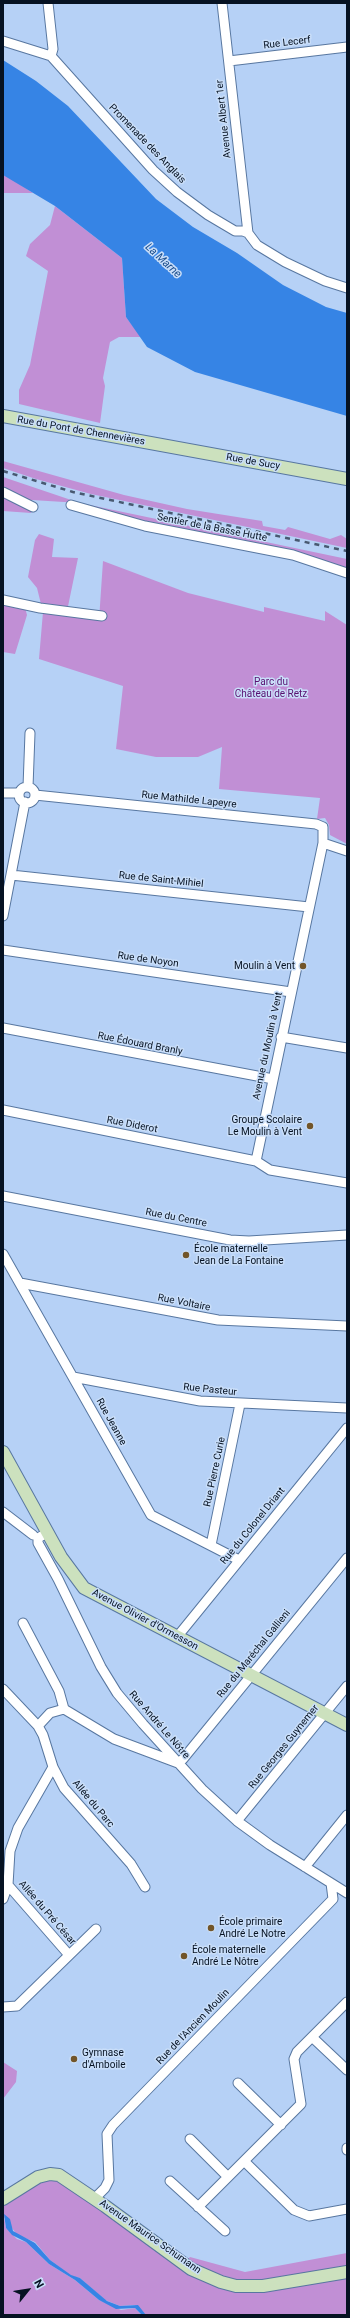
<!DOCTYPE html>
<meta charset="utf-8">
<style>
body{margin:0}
#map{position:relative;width:350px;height:2318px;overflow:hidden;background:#b6d1f6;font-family:Roboto,sans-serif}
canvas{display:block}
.frame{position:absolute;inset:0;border:4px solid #061222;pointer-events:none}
.north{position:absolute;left:8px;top:2270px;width:40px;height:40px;-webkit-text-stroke:3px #c9def9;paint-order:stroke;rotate:60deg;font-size:11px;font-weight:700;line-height:16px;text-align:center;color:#061222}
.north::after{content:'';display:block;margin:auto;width:14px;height:18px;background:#061222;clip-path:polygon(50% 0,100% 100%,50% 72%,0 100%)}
</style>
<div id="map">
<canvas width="350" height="2318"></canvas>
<div class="frame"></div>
<div class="north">N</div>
</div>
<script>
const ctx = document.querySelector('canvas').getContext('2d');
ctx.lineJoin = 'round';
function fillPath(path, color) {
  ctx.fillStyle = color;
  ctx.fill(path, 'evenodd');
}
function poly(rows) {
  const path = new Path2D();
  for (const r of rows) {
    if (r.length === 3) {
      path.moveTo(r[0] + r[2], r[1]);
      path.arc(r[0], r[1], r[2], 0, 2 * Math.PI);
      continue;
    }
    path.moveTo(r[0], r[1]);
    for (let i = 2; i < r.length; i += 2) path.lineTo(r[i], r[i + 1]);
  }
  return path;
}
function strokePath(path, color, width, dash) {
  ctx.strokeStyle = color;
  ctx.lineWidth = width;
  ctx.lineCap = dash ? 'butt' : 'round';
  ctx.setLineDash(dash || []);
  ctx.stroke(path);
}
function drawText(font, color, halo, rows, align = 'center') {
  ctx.font = font + ' Roboto,sans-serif';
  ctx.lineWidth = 3;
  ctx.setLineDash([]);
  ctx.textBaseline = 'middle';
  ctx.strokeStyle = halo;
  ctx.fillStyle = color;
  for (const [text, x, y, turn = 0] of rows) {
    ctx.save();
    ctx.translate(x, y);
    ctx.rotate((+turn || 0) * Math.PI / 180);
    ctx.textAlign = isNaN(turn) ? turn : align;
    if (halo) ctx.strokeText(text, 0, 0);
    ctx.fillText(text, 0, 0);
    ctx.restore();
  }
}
fillPath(poly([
 [3,175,10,178,33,193,3,193],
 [55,206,122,258,126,317,141,337,119,337,110,342,103,378,105,386,100,423,19,404,19,390,30,365,48,271,26,256,30,244,50,225],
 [3,461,124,495,187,509,262,521,263,526,285,530,288,527,330,539,341,535,347,539,347,548,91,494,36,479,3,468],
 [3,477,80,503,347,559,347,571,181,530,163,524,134,519,80,503,32,500,31,513,3,511],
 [39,534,54,539,52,557,78,558,66,616,99,620,103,561,188,593,264,612,264,607,325,621,325,611,347,625,347,844,330,835,329,825,325,818,317,819,320,798,219,789,222,747,198,757,156,757,116,749,123,686,39,659,43,612,37,588,28,577,35,540],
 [3,601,24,604,27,615,15,654,3,652],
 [3,2062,17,2071,16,2082,3,2099],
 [50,2174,184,2263,190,2257,245,2272,347,2253,347,2315,146,2315,135,2305,120,2306,105,2300,80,2278,71,2276,50,2260,35,2242,17,2235,4,2217,6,2228,17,2239,26,2242,49,2264,75,2280,99,2300,121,2310,135,2308,142,2315,3,2315,3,2199]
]), '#c18fd5');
fillPath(poly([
 [3,60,36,81,68,106,156,199,193,227,237,253,283,285,326,307,347,313,347,416,195,372,147,347,126,317,122,258,55,206,3,175],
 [4,2214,10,2219,13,2231,35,2243,50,2260,71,2275,80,2278,107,2301,120,2306,138,2305,146,2315,142,2315,135,2308,116,2309,99,2300,75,2280,49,2264,26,2242,12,2235,6,2228]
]), '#3684e5');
const street = poly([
 [48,3,53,49,51,56],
 [222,3,248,233],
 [3,41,51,56,153,170,177,192,208,215,235,231,243,231,248,233,257,245,285,262,325,281,347,288],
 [229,61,347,47],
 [3,492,33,507],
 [71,505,145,526,293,555,347,573],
 [3,600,40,608,102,616],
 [28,787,30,733],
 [27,795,8],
 [3,793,19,793],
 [35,795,316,824,323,827,323,843,256,1161],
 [323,843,347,851],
 [11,875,309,907],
 [3,916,25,802],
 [3,950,291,992],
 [3,1028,273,1079],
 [281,1037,347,1048],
 [3,1110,256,1161,270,1170,347,1183],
 [3,1196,230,1240,249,1241,347,1235],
 [3,1254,151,1515,239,1560],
 [20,1283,218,1320,347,1326],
 [73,1377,200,1401,347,1408],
 [3,1512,33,1535],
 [47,1533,38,1538,38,1543,58,1579,101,1667,117,1693,143,1724,202,1789,237,1821,270,1845,347,1893],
 [211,1545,240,1404],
 [23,1623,59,1691,64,1709,114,1739,178,1763,183,1759,347,1558],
 [177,1637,347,1428],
 [3,1689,38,1726,43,1735,53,1767,64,1788,131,1864,145,1887],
 [38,1726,50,1713,64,1709],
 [237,1821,347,1686],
 [305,1867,347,1815],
 [8,1885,69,1955],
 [3,1899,8,1885,10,1851,18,1828,53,1767],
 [3,2007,17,2006,96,1929],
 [312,2037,347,2070],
 [238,2083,281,2125],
 [190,2139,228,2177],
 [347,2148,347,2150],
 [244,2161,294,2210,309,2216,347,2209],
 [170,2181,225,2231],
 [95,2198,105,2188,109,2180,107,2134,113,2125,333,1899,331,1883],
 [198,2207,301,2104,294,2059,297,2052,347,2002]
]);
const secondary = poly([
 [3,416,347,479],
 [3,1452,61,1557,84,1588,347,1725],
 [3,2199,38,2177,50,2174,59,2175,105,2206,191,2269,221,2282,236,2286,263,2286,347,2272]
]);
strokePath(street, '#5877a0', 11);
strokePath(secondary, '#5877a0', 14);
strokePath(street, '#fff', 9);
strokePath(secondary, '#cce1be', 12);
strokePath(poly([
 [3,471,73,492,347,551]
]), '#485971', 2.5, [5, 5]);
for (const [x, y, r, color] of [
 [303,966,4,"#725529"],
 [310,1126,4,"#725529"],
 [186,1255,4,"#725529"],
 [211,1928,4,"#725529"],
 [184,1956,4,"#725529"],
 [74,2059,4,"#725529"]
]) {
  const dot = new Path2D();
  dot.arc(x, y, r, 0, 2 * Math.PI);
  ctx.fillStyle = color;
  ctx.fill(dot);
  strokePath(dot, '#c9def9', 1.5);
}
drawText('10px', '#061222', '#c9def9', [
 ["Rue Lecerf",287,43,-7],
 ["Avenue Albert 1er",224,119,-96],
 ["Promenade des Anglais",147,144,46],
 ["Rue du Pont de Chennevières",81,431,10],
 ["Rue de Sucy",253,462,10],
 ["Sentier de la Basse Hutte",212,528,11],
 ["Rue Mathilde Lapeyre",189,800,6],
 ["Rue de Saint-Mihiel",161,880,6],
 ["Rue de Noyon",148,960,8],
 ["Rue Édouard Branly",140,1044,11],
 ["Avenue du Moulin à Vent",268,1046,-78],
 ["Rue Diderot",132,1125,11],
 ["Rue du Centre",176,1218,11],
 ["Rue Voltaire",184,1303,11],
 ["Rue Pasteur",210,1390,6],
 ["Rue Jeanne",111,1422,61],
 ["Rue Pierre Curie",215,1472,-78],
 ["Rue du Colonel Driant",253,1526,-51],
 ["Avenue Olivier d'Ormesson",145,1620,28],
 ["Rue du Maréchal Gallieni",254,1654,-51],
 ["Rue André Le Nôtre",159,1725,49],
 ["Rue Georges Guynemer",284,1747,-51],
 ["Allée du Parc",93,1804,50],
 ["Allée du Pré César",47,1913,49],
 ["Rue de l'Ancien Moulin",193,2027,-46],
 ["Avenue Maurice Schumann",150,2237,35]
]);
drawText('10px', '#581070', '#c9def9', [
 ["Parc du",271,682],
 ["Château de Retz",271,694]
]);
drawText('10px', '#061222', '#c9def9', [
 ["Moulin à Vent",295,966,"right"],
 ["Groupe Scolaire",302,1120,"right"],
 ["Le Moulin à Vent",302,1132,"right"],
 ["École maternelle",194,1249],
 ["Jean de La Fontaine",194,1261],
 ["École primaire",219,1922],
 ["André Le Notre",219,1934],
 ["École maternelle",192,1950],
 ["André Le Nôtre",192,1962],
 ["Gymnase",82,2053],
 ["d'Amboile",82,2065]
], 'left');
drawText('italic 11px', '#194c8b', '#c9def9', [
 ["La Marne",163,261,43]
]);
</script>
